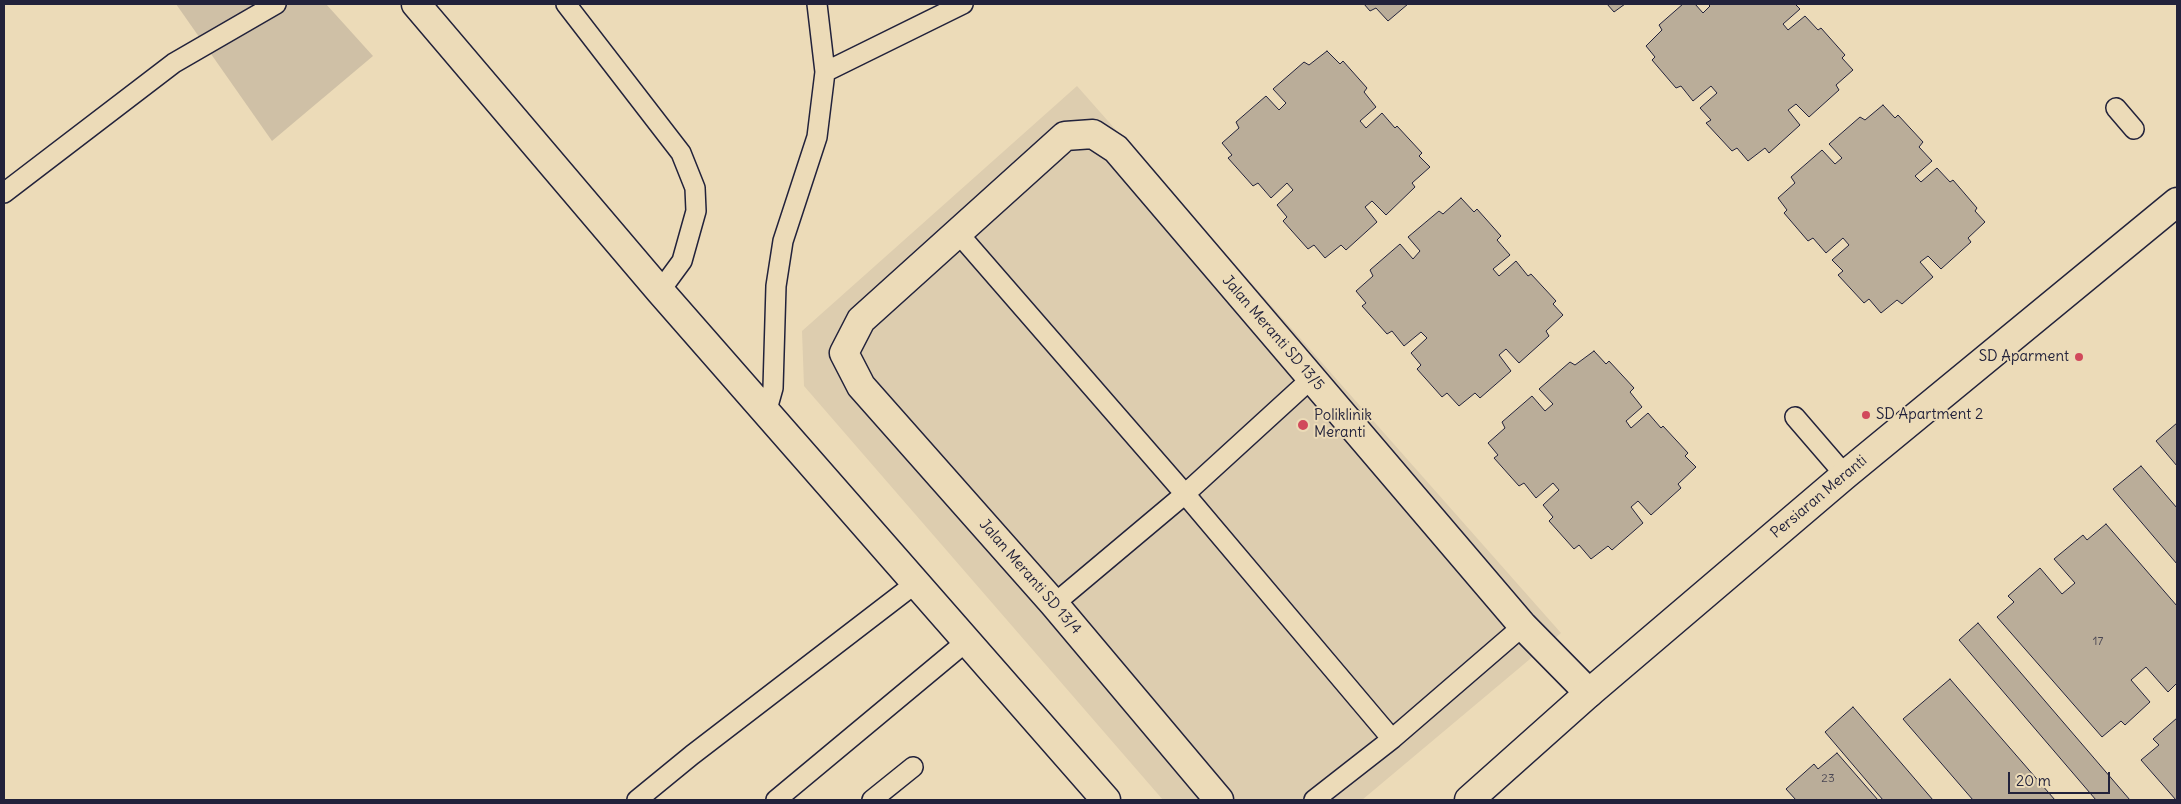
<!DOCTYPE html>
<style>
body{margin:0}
#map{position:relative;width:2181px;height:804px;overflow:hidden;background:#ecdbb8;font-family:Delius,sans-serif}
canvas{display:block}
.frame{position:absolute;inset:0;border:5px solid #22223b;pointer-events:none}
.scale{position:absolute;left:2008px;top:772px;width:102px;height:22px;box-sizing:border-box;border:2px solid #22223b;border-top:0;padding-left:6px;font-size:15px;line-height:18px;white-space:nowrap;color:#22223b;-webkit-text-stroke:4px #ecdbb8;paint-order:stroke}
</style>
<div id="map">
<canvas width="2181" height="804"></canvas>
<div class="frame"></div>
<div class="scale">20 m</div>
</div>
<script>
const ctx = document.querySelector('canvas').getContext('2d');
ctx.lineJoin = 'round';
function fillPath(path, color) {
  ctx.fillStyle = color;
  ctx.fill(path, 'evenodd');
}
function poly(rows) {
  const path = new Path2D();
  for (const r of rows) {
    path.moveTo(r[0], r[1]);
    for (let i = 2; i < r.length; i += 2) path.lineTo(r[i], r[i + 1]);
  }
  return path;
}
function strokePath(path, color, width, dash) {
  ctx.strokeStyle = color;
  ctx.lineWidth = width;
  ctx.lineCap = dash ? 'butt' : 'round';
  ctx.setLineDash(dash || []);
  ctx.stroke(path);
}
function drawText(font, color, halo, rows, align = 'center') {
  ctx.font = font + ' Delius,sans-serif';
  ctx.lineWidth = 4;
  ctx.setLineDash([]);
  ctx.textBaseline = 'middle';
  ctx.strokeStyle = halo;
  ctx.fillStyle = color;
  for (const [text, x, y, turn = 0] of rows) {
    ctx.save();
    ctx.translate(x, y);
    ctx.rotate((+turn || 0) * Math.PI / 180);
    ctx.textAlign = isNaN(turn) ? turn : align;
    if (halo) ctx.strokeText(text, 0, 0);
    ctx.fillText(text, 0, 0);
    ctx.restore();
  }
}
fillPath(poly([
 [1077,86,1561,633,1362,800,1163,800,804,386,802,331]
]), '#ddcdaf');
fillPath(poly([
 [176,4,326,4,373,56,272,141]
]), '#cfc0a6');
const building = poly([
 [1364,4,1408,4,1388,21,1376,8,1370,11,1364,4],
 [1607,4,1625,4,1614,12,1607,4],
 [1683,4,1695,4,1703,13,1710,6,1708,4,1795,4,1800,9,1783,24,1788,30,1805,16,1818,30,1821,28,1845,55,1842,58,1853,70,1836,85,1839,90,1809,117,1796,104,1788,110,1800,125,1769,153,1765,148,1748,161,1737,148,1732,151,1706,123,1711,120,1700,108,1717,93,1711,86,1693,101,1681,86,1676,88,1652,60,1655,57,1646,46,1662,30,1659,25,1683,4],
 [1327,51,1340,64,1343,61,1367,88,1364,92,1376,107,1360,121,1366,128,1382,113,1395,128,1397,126,1422,153,1419,156,1430,167,1412,183,1415,187,1386,215,1372,201,1365,207,1377,222,1346,250,1341,245,1325,258,1314,245,1308,249,1283,221,1287,217,1277,205,1293,190,1287,183,1271,198,1258,183,1253,186,1228,158,1232,155,1222,143,1239,128,1236,122,1266,96,1279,110,1286,103,1273,89,1304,62,1309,65,1327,51],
 [1883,105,1895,118,1898,115,1923,142,1919,147,1932,161,1915,176,1921,182,1937,168,1950,182,1953,180,1977,208,1975,211,1985,222,1968,238,1971,242,1941,269,1928,256,1920,262,1933,277,1902,304,1897,300,1881,313,1869,299,1864,303,1838,275,1843,271,1832,260,1849,245,1843,238,1826,253,1813,238,1808,241,1784,213,1787,210,1778,198,1795,183,1791,177,1822,150,1835,164,1842,158,1829,144,1860,117,1865,120,1883,105],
 [1461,198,1474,212,1477,209,1501,236,1497,240,1510,255,1493,269,1499,276,1516,261,1528,276,1531,274,1556,301,1553,304,1563,315,1546,331,1549,336,1519,363,1506,349,1499,355,1511,371,1480,398,1475,393,1459,406,1447,393,1442,397,1417,369,1421,365,1411,353,1427,338,1421,332,1404,346,1392,331,1387,334,1362,306,1366,303,1356,291,1373,276,1370,270,1400,244,1413,259,1420,251,1408,237,1439,211,1443,214,1461,198],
 [1594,351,1606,364,1609,361,1634,388,1630,392,1642,407,1626,421,1631,428,1648,413,1661,428,1663,426,1688,453,1685,456,1696,467,1678,484,1681,488,1651,515,1638,501,1631,507,1643,523,1612,550,1608,546,1591,559,1579,545,1574,549,1549,521,1553,517,1543,505,1559,490,1553,483,1536,498,1524,483,1519,486,1494,458,1498,455,1488,443,1505,428,1502,422,1532,396,1545,411,1553,404,1539,389,1570,362,1575,365,1594,351],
 [2177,423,2177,466,2156,441,2177,423],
 [2141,466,2177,508,2177,564,2113,489,2141,466],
 [2106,524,2177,606,2177,683,2168,692,2146,667,2131,680,2150,702,2125,725,2121,721,2102,737,1997,617,2014,602,2008,596,2040,568,2062,594,2075,583,2054,559,2083,535,2087,540,2106,524],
 [1978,623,2130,800,2096,800,1959,640,1978,623],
 [1950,679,2055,800,1973,800,1903,719,1950,679],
 [1853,707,1933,800,1883,800,1825,732,1853,707],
 [2177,718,2177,800,2176,800,2141,760,2159,745,2153,739,2177,718],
 [1837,753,1878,800,1796,800,1786,789,1814,764,1818,769,1837,753]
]);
fillPath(building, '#baad99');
strokePath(building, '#22223b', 1);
const lane = poly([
 [566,4,681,153,695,188,696,211,682,261,660,291],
 [825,72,963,4],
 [2116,108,2134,129],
 [4,193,174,63,276,4],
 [958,233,1185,494,1392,739],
 [766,413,773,388,776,286,783,241,817,137,825,72,817,4],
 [1795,417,1845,475],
 [1054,604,1185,494,1312,378],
 [637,800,692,755,916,583],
 [776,800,967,641],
 [872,800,913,767],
 [1314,800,1392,739,1523,626]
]);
const street = poly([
 [416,4,660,291,1106,800],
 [1219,800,1054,604,861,386,844,353,861,320,1065,136,1093,134,1116,149,1523,626,1589,693]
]);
const secondary = poly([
 [1469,800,1589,693,1845,475,2177,202]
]);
strokePath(lane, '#22223b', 22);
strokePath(street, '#22223b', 31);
strokePath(secondary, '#22223b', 31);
strokePath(lane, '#ecdbb8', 19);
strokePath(street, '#ecdbb8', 28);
strokePath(secondary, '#ecdbb8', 28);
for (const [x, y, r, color] of [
 [2079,357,5,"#d1495b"],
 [1866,415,5,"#d1495b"],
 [1303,425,6,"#d1495b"]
]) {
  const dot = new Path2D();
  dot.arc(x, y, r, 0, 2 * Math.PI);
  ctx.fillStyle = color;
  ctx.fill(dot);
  strokePath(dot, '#ecdbb8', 2);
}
drawText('12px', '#484552', null, [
 ["17",2098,642],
 ["23",1828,779]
]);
drawText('15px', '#22223b', '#ecdbb8', [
 ["Jalan Meranti SD 13/5",1273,333,49],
 ["Persiaran Meranti",1819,497,-40],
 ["Jalan Meranti SD 13/4",1030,577,49]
]);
drawText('15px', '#22223b', '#ecdbb8', [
 ["SD Aparment",2069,357,"right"],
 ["SD Apartment 2",1876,415],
 ["Poliklinik",1314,416],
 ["Meranti",1314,433]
], 'left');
</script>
